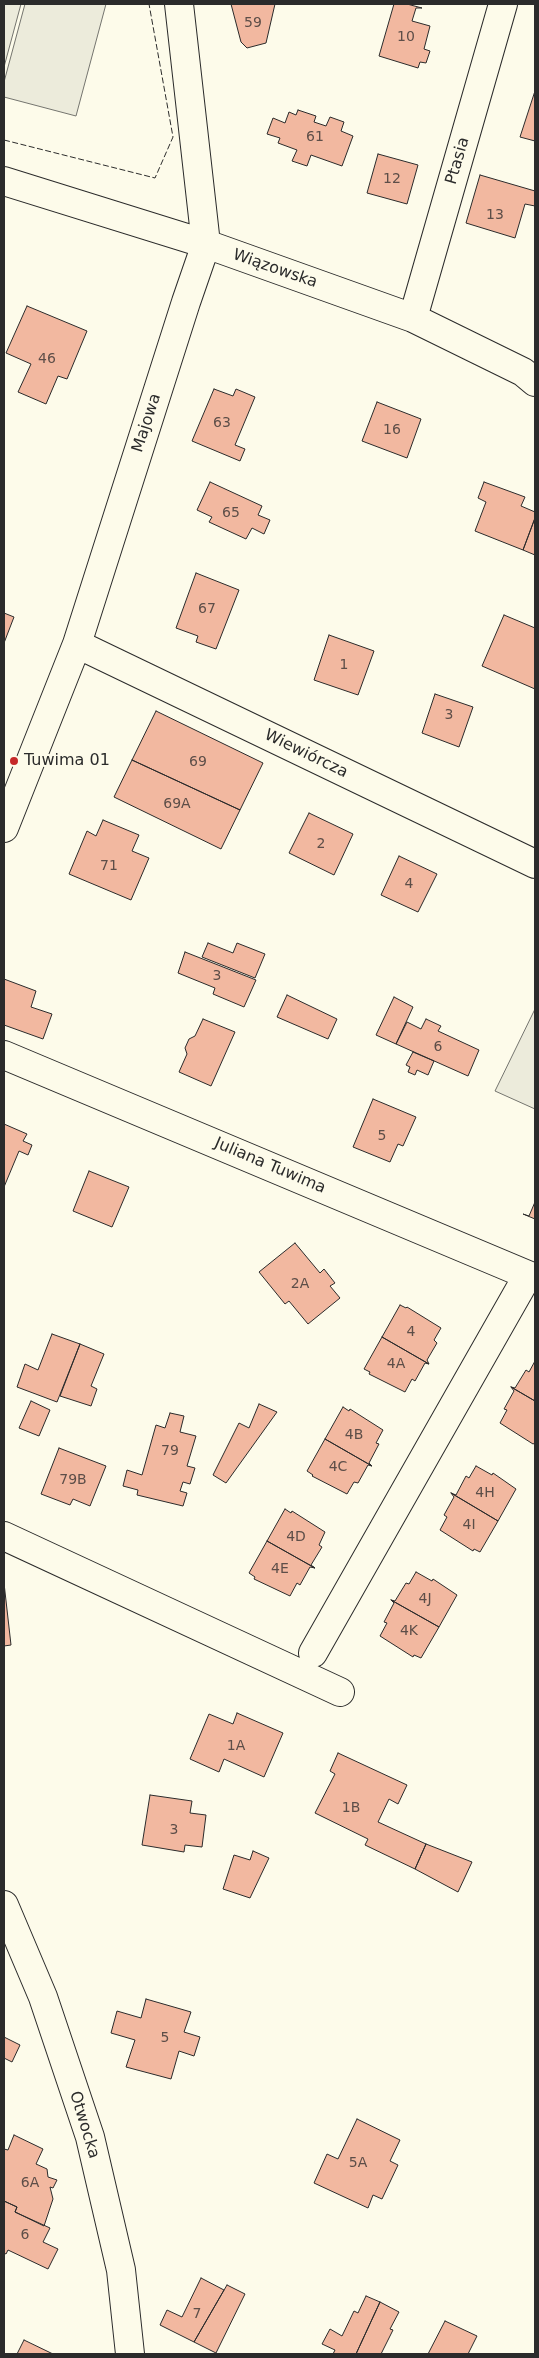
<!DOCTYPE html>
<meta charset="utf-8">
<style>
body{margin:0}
#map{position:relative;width:539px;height:2358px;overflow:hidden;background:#fdfbea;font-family:"DejaVu Sans",sans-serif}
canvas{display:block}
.frame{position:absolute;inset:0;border:5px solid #2b2b2b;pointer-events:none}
</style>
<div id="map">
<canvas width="539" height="2358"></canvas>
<div class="frame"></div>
</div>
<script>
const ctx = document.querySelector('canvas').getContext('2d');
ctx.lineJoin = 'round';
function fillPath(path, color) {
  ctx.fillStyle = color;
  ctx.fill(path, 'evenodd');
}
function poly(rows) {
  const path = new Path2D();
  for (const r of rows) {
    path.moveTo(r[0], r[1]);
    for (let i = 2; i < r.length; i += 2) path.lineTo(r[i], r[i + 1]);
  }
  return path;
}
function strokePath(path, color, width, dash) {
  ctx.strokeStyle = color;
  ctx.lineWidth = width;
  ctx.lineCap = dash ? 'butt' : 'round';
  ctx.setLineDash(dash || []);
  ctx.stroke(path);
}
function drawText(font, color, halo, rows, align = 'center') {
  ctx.font = font + ' "DejaVu Sans",sans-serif';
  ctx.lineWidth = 4;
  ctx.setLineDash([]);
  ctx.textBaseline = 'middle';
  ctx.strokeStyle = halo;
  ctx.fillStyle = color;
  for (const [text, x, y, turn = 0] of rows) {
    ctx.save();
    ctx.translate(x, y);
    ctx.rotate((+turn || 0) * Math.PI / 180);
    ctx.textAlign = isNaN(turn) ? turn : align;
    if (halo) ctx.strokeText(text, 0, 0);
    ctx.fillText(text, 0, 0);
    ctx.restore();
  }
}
const green = poly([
 [4,4,21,4,4,67,4,4],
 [25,4,106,4,76,116,4,97,4,82,25,4],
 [535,1009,535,1109,495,1091,535,1009]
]);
fillPath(green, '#ecebdb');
strokePath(green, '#74746e', 1);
const building = poly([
 [231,4,275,4,266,43,247,48,241,42,231,4],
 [394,4,407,4,422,8,416,8,412,21,430,26,424,49,430,51,426,63,420,62,418,68,379,56,394,4],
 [534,94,535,95,535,141,520,137,534,94],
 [298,110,316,116,314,122,326,126,330,117,344,122,341,131,353,136,342,166,311,155,307,166,292,161,297,150,278,143,280,138,267,134,273,118,285,123,289,112,296,115,298,110],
 [378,154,418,165,407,204,367,193,378,154],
 [480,175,535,191,535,206,525,204,515,238,466,223,480,175],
 [27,306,87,331,67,379,58,376,46,404,18,392,31,364,6,353,27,306],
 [214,389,233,396,236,389,255,397,235,445,245,449,240,461,192,441,214,389],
 [377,402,421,419,407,458,362,441,377,402],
 [210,482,262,506,258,515,270,520,264,534,252,528,246,539,209,522,212,517,197,510,210,482],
 [484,482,525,497,521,506,535,512,535,518,523,550,475,531,486,502,478,498,484,482],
 [535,518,535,555,523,550,535,518],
 [196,573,239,590,216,649,196,642,198,636,176,628,196,573],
 [4,613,14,617,4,643,4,613],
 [504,615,535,628,535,689,482,666,504,615],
 [329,635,374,651,358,695,314,680,329,635],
 [435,694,473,707,459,747,422,733,435,694],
 [156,711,263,763,240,810,132,760,156,711],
 [132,760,240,810,221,849,114,797,132,760],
 [309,813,353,834,334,875,289,853,309,813],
 [103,820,139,835,132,851,149,858,131,900,69,874,87,831,96,836,103,820],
 [399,856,437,874,418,912,381,895,399,856],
 [208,943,233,953,237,943,265,954,255,978,202,957,208,943],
 [185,952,256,980,244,1007,213,994,215,988,178,973,185,952],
 [4,979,36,991,31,1007,52,1014,43,1039,4,1025,4,979],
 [287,995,337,1019,328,1039,277,1017,287,995],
 [394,997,413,1007,396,1044,376,1035,394,997],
 [203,1019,235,1032,211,1086,179,1072,187,1054,185,1048,189,1039,195,1036,203,1019],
 [426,1019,441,1026,438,1031,479,1050,468,1076,396,1044,407,1022,421,1029,426,1019],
 [413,1052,434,1061,428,1075,417,1070,415,1075,408,1072,410,1067,406,1065,413,1052],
 [373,1099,416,1117,403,1146,398,1144,390,1162,353,1147,373,1099],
 [4,1124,27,1134,23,1141,32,1145,28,1155,19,1151,4,1187,4,1124],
 [89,1171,129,1187,112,1227,73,1211,89,1171],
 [535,1202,535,1219,523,1214,529,1216,535,1202],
 [295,1243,320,1273,324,1269,335,1283,330,1286,340,1298,308,1324,289,1301,285,1304,259,1272,295,1243],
 [400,1305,406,1308,407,1307,441,1328,434,1340,437,1343,427,1360,429,1364,382,1337,400,1305],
 [52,1334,80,1344,57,1402,17,1387,25,1364,38,1370,52,1334],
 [382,1337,429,1364,425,1363,415,1381,412,1379,405,1392,369,1374,370,1372,364,1369,382,1337],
 [80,1344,104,1354,91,1386,97,1389,91,1406,60,1396,80,1344],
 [535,1361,535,1401,511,1387,515,1388,526,1370,529,1372,535,1361],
 [511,1387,535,1401,535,1443,533,1444,500,1423,507,1410,504,1409,514,1391,511,1387],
 [31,1401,50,1410,39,1436,19,1428,31,1401],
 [259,1404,277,1412,226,1483,213,1475,239,1423,249,1428,259,1404],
 [343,1407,349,1411,350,1409,383,1430,376,1443,379,1444,369,1463,372,1466,325,1439,343,1407],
 [170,1413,184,1416,180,1432,196,1436,187,1466,195,1468,190,1484,183,1482,180,1491,187,1493,183,1506,137,1495,138,1490,123,1486,127,1470,142,1475,156,1425,165,1428,170,1413],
 [325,1439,372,1466,368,1465,358,1483,354,1482,347,1494,312,1476,313,1475,307,1471,325,1439],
 [59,1448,106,1466,90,1506,73,1499,70,1505,41,1494,59,1448],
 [476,1466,492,1475,493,1473,516,1489,498,1521,451,1493,456,1495,466,1476,469,1478,476,1466],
 [451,1493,498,1521,480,1552,474,1549,473,1551,440,1530,447,1517,444,1515,454,1497,451,1493],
 [285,1509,291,1513,292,1511,325,1532,319,1545,322,1547,311,1565,315,1568,267,1541,285,1509],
 [267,1541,315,1568,310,1567,300,1585,297,1583,290,1596,254,1579,255,1577,249,1573,267,1541],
 [416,1572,432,1581,433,1579,457,1595,439,1627,391,1600,395,1601,406,1583,409,1584,416,1572],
 [4,1583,11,1645,4,1646,4,1583],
 [391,1600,439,1627,421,1658,414,1655,413,1657,380,1636,387,1623,384,1622,394,1603,391,1600],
 [237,1713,283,1733,264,1777,224,1759,219,1772,190,1759,209,1714,233,1724,237,1713],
 [338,1753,407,1785,398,1804,389,1799,378,1822,426,1844,415,1869,365,1845,368,1839,315,1813,335,1774,330,1771,338,1753],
 [150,1795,192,1801,190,1813,206,1815,202,1847,185,1845,184,1852,142,1845,150,1795],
 [426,1844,472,1862,458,1892,415,1869,426,1844],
 [253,1851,269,1858,250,1898,223,1889,234,1855,250,1860,253,1851],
 [146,1999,191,2012,184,2032,200,2037,194,2056,179,2051,171,2079,126,2067,135,2040,111,2033,117,2011,141,2018,146,1999],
 [4,2037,20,2045,12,2062,4,2058,4,2037],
 [357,2119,400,2140,390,2161,398,2165,382,2199,373,2195,368,2208,314,2183,327,2154,338,2159,357,2119],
 [14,2135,43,2149,36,2164,47,2169,48,2177,57,2180,53,2188,50,2187,53,2199,44,2226,15,2212,17,2207,4,2201,4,2149,8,2150,14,2135],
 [4,2201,17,2207,15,2212,50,2228,43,2242,58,2249,48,2269,8,2250,6,2254,4,2253,4,2201],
 [201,2278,224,2290,194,2342,160,2325,167,2310,182,2317,201,2278],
 [227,2285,245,2294,216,2353,194,2342,227,2285],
 [366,2296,380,2302,356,2354,333,2354,335,2350,322,2344,330,2329,342,2336,354,2311,358,2313,366,2296],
 [380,2302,399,2312,390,2329,393,2330,381,2354,356,2354,380,2302],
 [445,2321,477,2336,468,2354,428,2354,445,2321],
 [24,2340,53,2354,17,2354,24,2340]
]);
fillPath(building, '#f2b8a0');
strokePath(building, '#2b2b2b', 1);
const minor = poly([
 [4,181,206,244,413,318,523,372,535,382],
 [413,318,503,4],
 [77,644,535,864],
 [4,828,77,644,186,302,206,244,179,4],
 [4,1055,535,1278],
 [4,1536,340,1692],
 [313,1653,528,1275],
 [4,1905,43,1997,90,2137,121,2270,130,2354]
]);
strokePath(minor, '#2b2b2b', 30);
strokePath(minor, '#fdfbea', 28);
strokePath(poly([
 [4,140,155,178,173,137,149,4]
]), '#2b2b2b', 1, [6, 2.5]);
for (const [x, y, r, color] of [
 [14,761,5,"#c62828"]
]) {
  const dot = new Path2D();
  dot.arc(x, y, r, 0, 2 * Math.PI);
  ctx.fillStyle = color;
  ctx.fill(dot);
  strokePath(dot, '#fdfbea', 2);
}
drawText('14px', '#5d4e48', null, [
 ["59",253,23],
 ["10",406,37],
 ["61",315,137],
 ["12",392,179],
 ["13",495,215],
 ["46",47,359],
 ["63",222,423],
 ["16",392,430],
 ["65",231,513],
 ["67",207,609],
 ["1",344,665],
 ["3",449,715],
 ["69",198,762],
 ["69A",177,804],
 ["2",321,844],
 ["71",109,866],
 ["4",409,884],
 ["3",217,976],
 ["6",438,1047],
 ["5",382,1136],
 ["2A",300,1284],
 ["4",411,1332],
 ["4A",396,1364],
 ["4B",354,1435],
 ["79",170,1451],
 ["4C",338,1467],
 ["79B",73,1480],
 ["4H",485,1493],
 ["4I",469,1525],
 ["4D",296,1537],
 ["4E",280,1569],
 ["4J",425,1599],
 ["4K",409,1631],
 ["1A",236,1746],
 ["1B",351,1808],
 ["3",174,1830],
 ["5",165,2038],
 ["5A",358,2163],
 ["6A",30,2183],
 ["6",25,2235],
 ["7",197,2314]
]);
drawText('16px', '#2b2b2b', '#fdfbea', [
 ["Ptasia",458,161,-74],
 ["Wiązowska",275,269,19],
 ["Majowa",147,423,-72],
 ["Wiewiórcza",306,754,26],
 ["Juliana Tuwima",270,1166,23],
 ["Otwocka",84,2125,73]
]);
drawText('16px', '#2b2b2b', '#fdfbea', [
 ["Tuwima 01",24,761]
], 'left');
</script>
